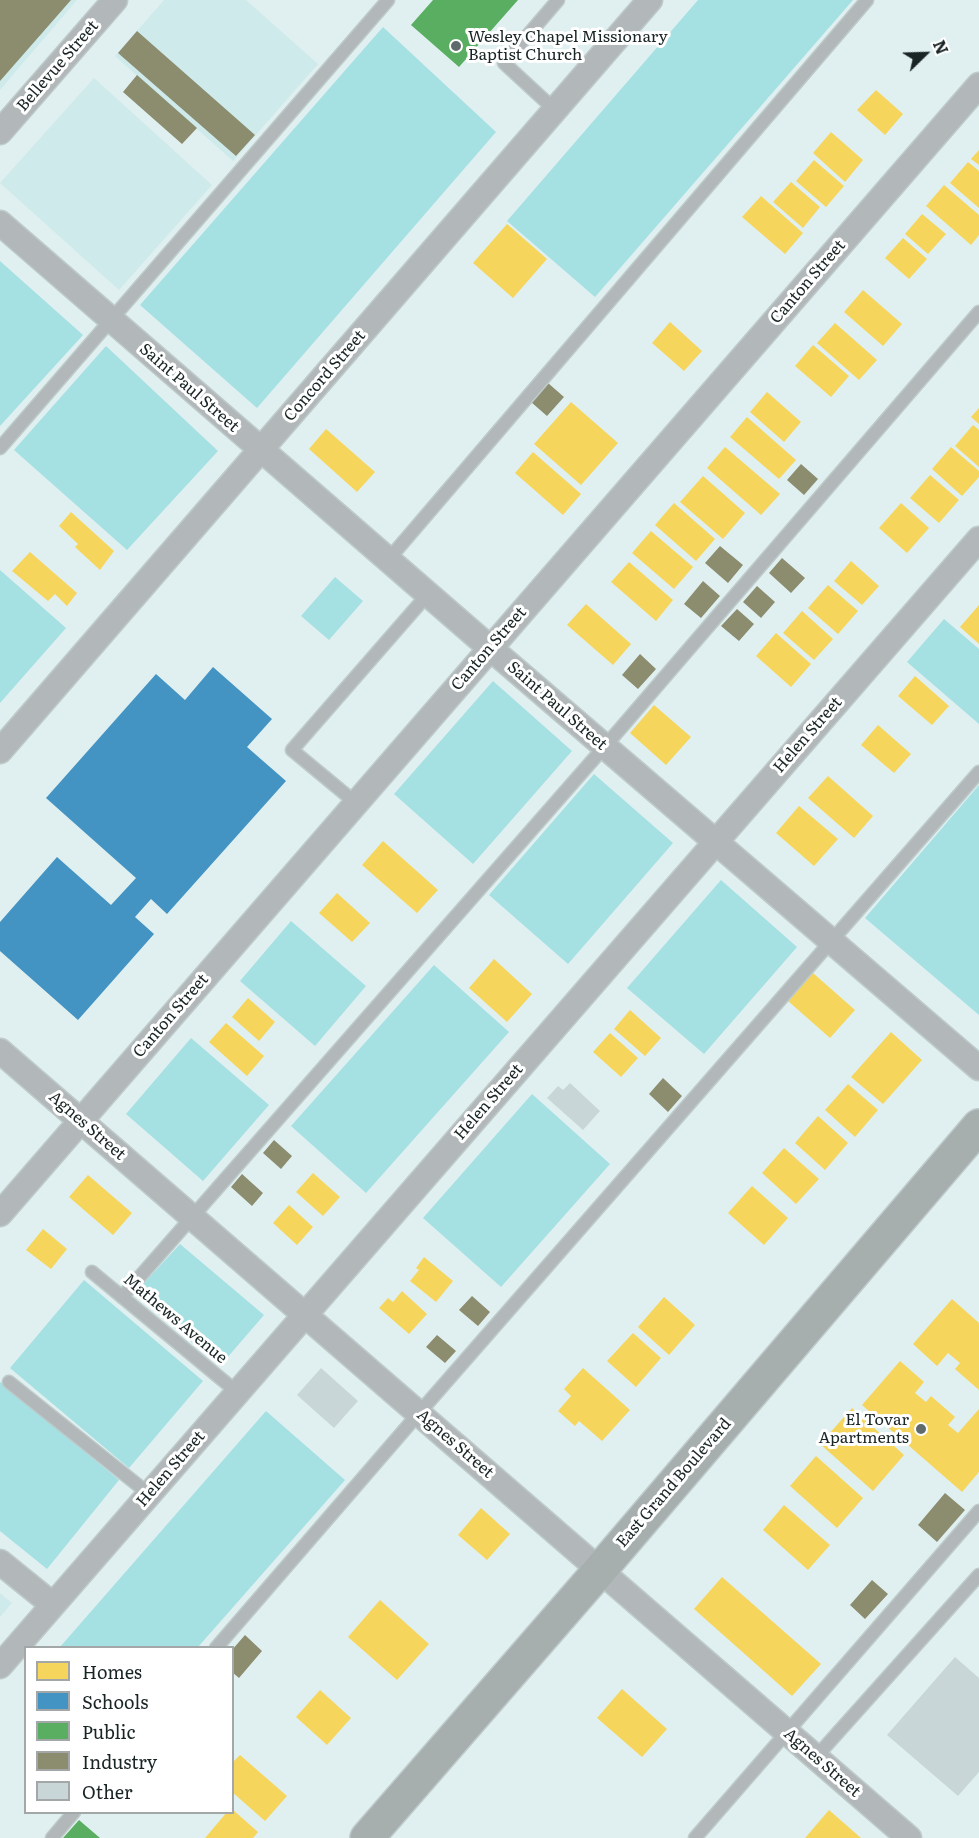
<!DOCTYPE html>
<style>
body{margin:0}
#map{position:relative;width:979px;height:1838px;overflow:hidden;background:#e0f0f0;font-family:Literata,serif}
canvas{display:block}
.legend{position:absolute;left:24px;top:1646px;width:210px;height:168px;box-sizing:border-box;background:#fff;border:2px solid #a3a7a7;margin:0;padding:8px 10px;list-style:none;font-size:18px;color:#192424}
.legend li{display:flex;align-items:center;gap:12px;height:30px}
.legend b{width:30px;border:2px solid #a3a7a7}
.north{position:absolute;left:895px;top:24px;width:60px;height:60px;-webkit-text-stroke:4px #fff;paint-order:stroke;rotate:67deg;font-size:16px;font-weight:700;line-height:24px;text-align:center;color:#192424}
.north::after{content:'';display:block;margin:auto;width:21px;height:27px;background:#192424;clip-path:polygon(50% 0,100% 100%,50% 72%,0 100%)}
</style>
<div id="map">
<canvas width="979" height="1838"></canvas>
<ul class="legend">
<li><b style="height:16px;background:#f6d55c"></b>Homes</li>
<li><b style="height:16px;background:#4393c3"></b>Schools</li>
<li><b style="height:16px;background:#5aae61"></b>Public</li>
<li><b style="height:16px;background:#8c8c6e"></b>Industry</li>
<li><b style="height:16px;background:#c9d6d7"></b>Other</li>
</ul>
<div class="north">N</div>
</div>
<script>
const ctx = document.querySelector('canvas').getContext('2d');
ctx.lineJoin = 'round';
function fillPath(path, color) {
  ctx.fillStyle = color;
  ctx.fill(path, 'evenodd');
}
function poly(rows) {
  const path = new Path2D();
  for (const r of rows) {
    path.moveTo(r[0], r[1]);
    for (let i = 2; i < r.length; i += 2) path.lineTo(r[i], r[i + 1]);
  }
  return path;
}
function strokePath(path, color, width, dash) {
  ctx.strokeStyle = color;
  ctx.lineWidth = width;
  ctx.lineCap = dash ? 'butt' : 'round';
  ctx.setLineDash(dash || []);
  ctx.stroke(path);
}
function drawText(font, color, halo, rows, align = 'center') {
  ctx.font = font + ' Literata,serif';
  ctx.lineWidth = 6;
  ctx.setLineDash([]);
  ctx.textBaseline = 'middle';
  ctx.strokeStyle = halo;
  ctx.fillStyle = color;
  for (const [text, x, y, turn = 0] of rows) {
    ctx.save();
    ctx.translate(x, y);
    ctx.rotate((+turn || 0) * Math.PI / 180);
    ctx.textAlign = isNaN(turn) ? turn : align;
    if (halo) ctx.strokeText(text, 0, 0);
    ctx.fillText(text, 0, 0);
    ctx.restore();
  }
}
fillPath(poly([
 [0,0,77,0,0,90],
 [164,0,246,0,318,64,233,161,115,56],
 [94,78,212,185,119,290,0,183],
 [0,1593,12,1603,0,1617]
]), '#ceeaeb');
fillPath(poly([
 [698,0,853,0,595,297,507,221],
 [383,27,496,132,257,408,140,305],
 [0,261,83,335,0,426],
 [106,346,218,451,127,550,14,450],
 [0,570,66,628,0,703],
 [335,577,363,601,329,640,301,616],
 [944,619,979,649,979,724,907,662],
 [493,681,572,751,473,864,394,794],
 [594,774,673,843,568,964,489,895],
 [979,785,979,1015,865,918],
 [721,880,797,947,704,1054,627,988],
 [291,921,366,986,315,1046,240,981],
 [434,965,509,1032,366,1193,291,1126],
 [191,1038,269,1105,203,1181,126,1114],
 [532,1094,610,1164,501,1287,423,1218],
 [180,1244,264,1315,220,1366,134,1294],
 [84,1280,203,1381,129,1468,10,1368],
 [0,1382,119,1480,47,1569,0,1531],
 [266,1411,345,1480,198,1647,60,1647]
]), '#a5e0e3');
fillPath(poly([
 [876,90,903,114,885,135,857,110],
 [831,132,863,160,845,182,813,153],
 [979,150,979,165,971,159],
 [814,160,844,186,826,207,796,181],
 [968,162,979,171,979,208,950,183],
 [791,182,820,207,803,228,773,202],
 [944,185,979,215,979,235,971,245,926,206],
 [761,196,803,233,785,254,742,217],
 [922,214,946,234,928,254,905,234],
 [507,224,547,259,513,298,473,263],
 [903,238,927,259,909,279,885,258],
 [863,290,902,324,883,346,844,312],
 [670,322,702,351,684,371,652,343],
 [835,323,877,360,859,380,817,343],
 [813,345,849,376,831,397,795,366],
 [767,392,801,422,784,442,750,412],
 [571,402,618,443,581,485,534,444],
 [979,408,979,424,971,417],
 [747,417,796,460,779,479,730,437],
 [973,425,979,430,979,467,955,446],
 [326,429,375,472,357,492,309,449],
 [725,447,780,494,761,515,707,468],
 [951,447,979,471,979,477,962,496,932,469],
 [533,452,581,494,563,515,515,473],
 [930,475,959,500,939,523,910,498],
 [703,476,745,513,723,539,680,502],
 [674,503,715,539,696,561,655,525],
 [901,503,929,528,907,553,879,528],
 [71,512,114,551,100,570,75,547,78,544,59,526],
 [651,531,693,567,674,589,632,553],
 [30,552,77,593,67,606,55,594,48,601,12,571],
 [851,561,879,586,862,605,834,581],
 [629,562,673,600,656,621,611,582],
 [828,585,858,611,838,634,808,608],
 [586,604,631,644,613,665,567,625],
 [979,605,979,644,960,627],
 [802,611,833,639,814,660,783,633],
 [776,633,811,664,791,687,756,656],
 [915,676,949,706,932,725,898,696],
 [654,705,691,737,666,765,630,733],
 [878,725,911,754,894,773,861,745],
 [828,776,873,816,854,838,808,798],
 [799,806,838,839,814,866,776,833],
 [383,841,438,890,417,913,362,865],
 [337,893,370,923,352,942,319,913],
 [494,959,532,994,507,1022,469,988],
 [813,973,855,1010,830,1038,788,1001],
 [248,998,275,1022,259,1041,232,1017],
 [630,1010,661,1038,645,1056,614,1029],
 [226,1023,264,1056,247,1076,209,1042],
 [891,1032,922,1060,883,1104,851,1077],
 [610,1033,638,1058,621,1077,593,1052],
 [848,1084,878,1110,855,1137,825,1110],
 [818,1116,848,1143,825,1170,795,1143],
 [784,1148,819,1179,796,1204,762,1173],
 [313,1173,340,1197,323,1216,296,1192],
 [88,1175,132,1213,113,1235,69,1197],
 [752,1186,788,1218,764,1245,728,1213],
 [289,1205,313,1227,297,1245,273,1223],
 [43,1229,67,1249,51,1269,26,1250],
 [424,1257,453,1281,436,1302,410,1281,419,1270,416,1268],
 [402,1291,427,1314,409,1334,379,1308,388,1298,393,1302],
 [664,1297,695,1325,669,1355,638,1327],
 [952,1299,979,1323,979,1390,955,1369,960,1363,948,1353,937,1366,913,1344],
 [633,1333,661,1358,636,1387,607,1361],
 [900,1361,924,1382,915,1393,926,1402,931,1396,955,1417,948,1425,958,1433,979,1409,979,1472,962,1492,862,1405],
 [583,1368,630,1410,602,1441,579,1421,575,1426,558,1411,571,1396,564,1389],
 [852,1408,904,1455,873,1491,820,1444],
 [816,1456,863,1498,837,1528,790,1486],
 [784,1505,830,1545,808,1570,763,1530],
 [481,1508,510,1534,487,1560,458,1535],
 [722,1577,821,1664,792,1696,694,1609],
 [380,1600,429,1644,397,1680,348,1637],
 [622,1689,667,1729,642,1757,597,1718],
 [320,1690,351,1718,327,1745,296,1717],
 [240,1755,287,1796,265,1821,232,1792,232,1763],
 [232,1809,258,1832,253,1838,205,1838,227,1812,232,1812],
 [829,1810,861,1838,805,1838]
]), '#f6d55c');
fillPath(poly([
 [213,667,272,719,247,747,286,781,167,914,151,899,135,917,154,934,78,1020,0,951,0,922,57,857,111,905,136,878,46,798,156,674,185,700]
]), '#4393c3');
fillPath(poly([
 [433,0,518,0,459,67,411,25],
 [79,1820,100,1838,63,1838]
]), '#5aae61');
fillPath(poly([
 [0,0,71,0,0,81],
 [137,31,255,135,236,156,118,53],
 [137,75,197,128,182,144,123,92],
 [548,383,564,397,547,416,531,402],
 [801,464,818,479,804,495,787,480],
 [720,546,743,565,728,583,705,563],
 [782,558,805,578,791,593,769,573],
 [703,581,720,596,701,618,684,604],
 [757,586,775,602,761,618,743,602],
 [737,609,754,624,739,641,721,626],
 [640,654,656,669,638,689,622,675],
 [663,1078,682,1096,668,1112,649,1094],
 [274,1140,292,1156,281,1169,263,1153],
 [242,1174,263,1193,252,1206,231,1187],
 [472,1296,490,1312,478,1326,459,1310],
 [437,1335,456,1351,445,1363,426,1347],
 [945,1493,965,1510,937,1542,918,1525],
 [872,1580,888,1594,865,1619,850,1605],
 [245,1635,262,1651,239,1678,232,1672,232,1650]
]), '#8c8c6e');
fillPath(poly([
 [570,1083,600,1111,583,1130,547,1098,558,1086,563,1090],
 [321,1368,358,1401,334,1428,297,1395],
 [955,1657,979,1678,979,1772,958,1796,887,1735]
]), '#c9d6d7');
const lane = poly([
 [555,110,504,63,558,0],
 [0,448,388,0],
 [388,560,867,0],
 [356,803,292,750,428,594],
 [92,1272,237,1392],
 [122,1297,620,729,979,312],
 [9,1382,149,1494],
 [216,1648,419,1413,979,772],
 [816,1757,979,1575],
 [52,1838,74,1812],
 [695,1838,979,1511]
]);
const street = poly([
 [0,132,115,0],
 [0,223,490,648,979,1068],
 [0,751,650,0],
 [0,1051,909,1838],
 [0,1214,979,85],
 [0,1562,53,1605],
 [0,1666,979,539]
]);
const secondary = poly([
 [367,1838,600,1570,979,1126]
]);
strokePath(lane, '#becaca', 15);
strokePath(street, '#becaca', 27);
strokePath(secondary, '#becaca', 36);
strokePath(lane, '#b2b8b9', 12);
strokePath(street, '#b2b8b9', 24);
strokePath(secondary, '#a7aeae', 33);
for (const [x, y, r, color] of [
 [456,46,6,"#5f6b6b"],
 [921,1429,6,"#5f6b6b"]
]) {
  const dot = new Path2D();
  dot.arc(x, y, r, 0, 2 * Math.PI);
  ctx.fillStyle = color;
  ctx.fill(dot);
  strokePath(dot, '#fff', 2);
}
drawText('16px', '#192424', '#fff', [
 ["Wesley Chapel Missionary",468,37],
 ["Baptist Church",468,55],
 ["El Tovar",909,1420,"right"],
 ["Apartments",909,1438,"right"]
], 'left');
drawText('16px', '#192424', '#fff', [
 ["Bellevue Street",58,66,-49],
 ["Canton Street",808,282,-49],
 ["Concord Street",325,376,-49],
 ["Saint Paul Street",189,388,41],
 ["Canton Street",489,649,-49],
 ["Saint Paul Street",557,706,41],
 ["Helen Street",808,735,-49],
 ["Canton Street",171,1016,-49],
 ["Helen Street",489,1102,-49],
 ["Agnes Street",87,1126,41],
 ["Mathews Avenue",175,1319,40],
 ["Agnes Street",455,1444,41],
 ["Helen Street",171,1469,-49],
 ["East Grand Boulevard",674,1483,-49],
 ["Agnes Street",822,1763,41]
]);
</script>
